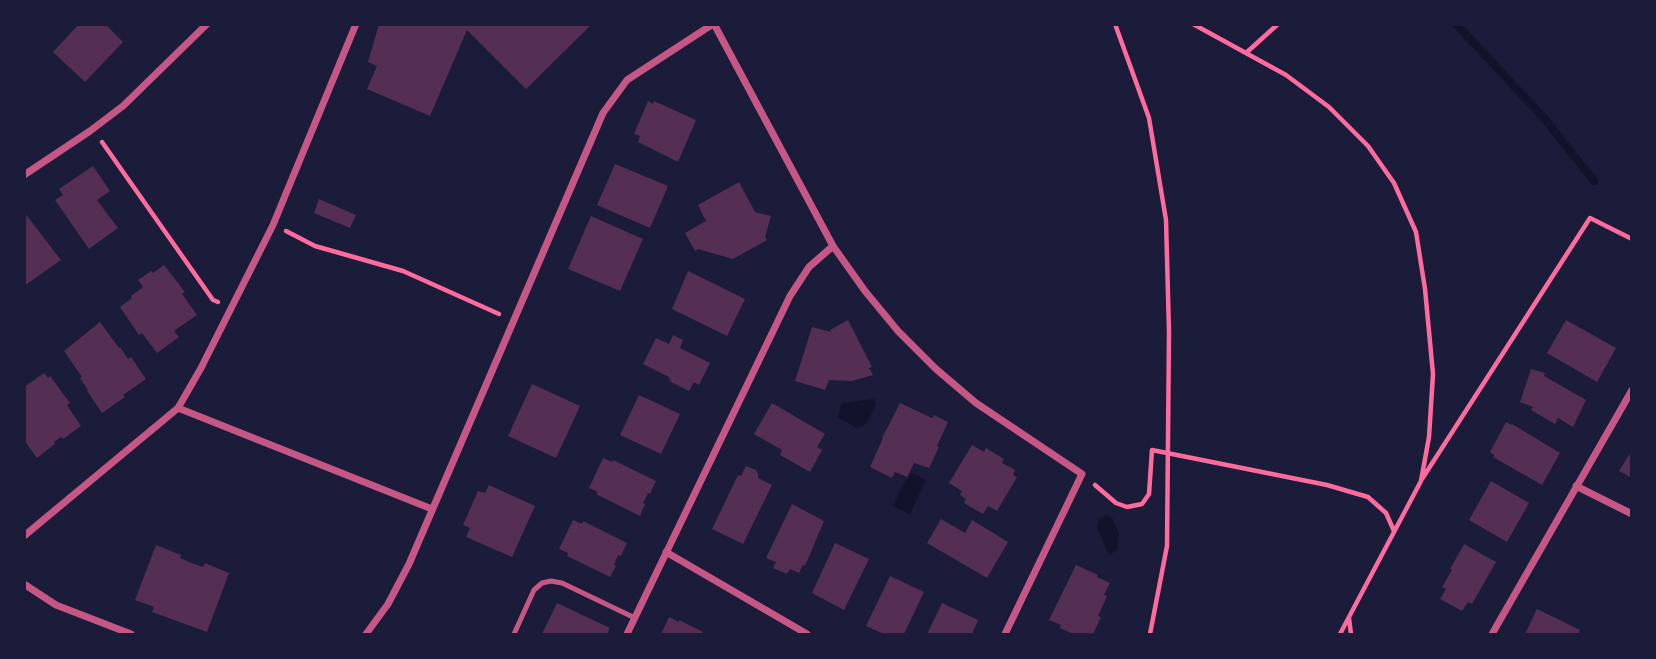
<!DOCTYPE html>
<style>
body{margin:0}
#map{position:relative;width:1656px;height:659px;overflow:hidden;background:#1b1b3a;font-family:Roboto,sans-serif}
canvas{display:block}
.frame{position:absolute;inset:0;border:26px solid #1b1b3a;pointer-events:none}
</style>
<div id="map">
<canvas width="1656" height="659"></canvas>
<div class="frame"></div>
</div>
<script>
const ctx = document.querySelector('canvas').getContext('2d');
ctx.lineJoin = 'round';
function fillPath(path, color) {
  ctx.fillStyle = color;
  ctx.fill(path, 'evenodd');
}
function poly(rows) {
  const path = new Path2D();
  for (const r of rows) {
    path.moveTo(r[0], r[1]);
    for (let i = 2; i < r.length; i += 2) path.lineTo(r[i], r[i + 1]);
  }
  return path;
}
function strokePath(path, color, width, dash) {
  ctx.strokeStyle = color;
  ctx.lineWidth = width;
  ctx.lineCap = dash ? 'butt' : 'round';
  ctx.setLineDash(dash || []);
  ctx.stroke(path);
}
fillPath(poly([
 [874,399,876,405,867,423,857,428,838,417,842,403],
 [911,473,926,480,910,514,893,506,906,479,908,479],
 [1106,515,1113,519,1119,534,1117,550,1111,554,1108,553,1097,527,1099,519]
]), '#12122b');
strokePath(poly([
 [1456,24,1544,118,1594,181]
]), '#12122b', 8);
fillPath(poly([
 [79,24,105,24,123,42,85,82,53,52],
 [379,24,448,26,592,24,526,89,467,30,430,116,367,89,377,66,368,62],
 [648,101,653,104,654,101,696,120,678,162,638,142,640,136,634,134],
 [615,164,668,186,650,228,597,205],
 [93,166,110,191,97,200,118,228,89,249,55,200,63,195,59,189],
 [739,182,755,212,771,216,765,237,767,240,733,259,698,249,695,251,685,233,706,221,698,205],
 [319,199,356,215,350,228,314,213],
 [24,212,61,260,24,286],
 [591,216,643,239,620,291,568,269],
 [164,265,185,292,182,294,197,315,174,331,179,337,157,353,142,333,139,335,120,307,132,298,131,296,143,287,138,280,151,271,153,273],
 [688,271,745,299,727,336,672,309],
 [848,320,872,367,869,368,873,375,852,381,829,380,825,390,795,381,812,327,831,332,830,330],
 [1566,320,1616,348,1597,382,1547,353],
 [100,322,119,348,120,347,128,359,131,357,146,379,123,395,125,397,102,413,87,391,88,390,80,378,82,377,64,351],
 [673,335,683,340,680,348,710,363,699,385,694,382,689,391,671,382,669,377,643,364,656,338,669,344],
 [1531,369,1545,373,1544,376,1586,400,1573,427,1558,418,1555,424,1531,410,1533,407,1520,402],
 [44,373,48,378,50,376,70,403,67,405,81,426,63,439,61,437,54,442,55,444,37,458,24,440,24,387],
 [532,384,580,406,556,458,508,436],
 [639,395,680,414,661,454,620,435],
 [772,403,825,434,817,447,822,450,810,472,780,455,782,450,754,434],
 [900,403,932,418,934,415,948,422,937,446,939,447,929,468,914,463,907,477,895,472,892,478,870,467,883,438,882,438],
 [1506,422,1511,425,1512,424,1560,453,1542,485,1493,457,1494,455,1490,452],
 [972,445,984,452,986,448,1004,459,1002,463,1015,470,1013,475,1017,477,997,511,988,506,983,514,964,503,966,499,960,495,962,491,949,483],
 [1632,450,1632,478,1619,471],
 [603,458,612,462,613,460,656,481,650,494,648,493,643,503,645,504,640,516,596,494,598,492,589,488],
 [746,466,756,470,758,474,758,478,772,485,743,544,712,529,738,475,741,476],
 [1491,481,1529,503,1507,542,1469,520],
 [489,485,535,506,512,557,466,537,470,528,463,525,478,491,485,493],
 [792,504,824,521,805,566,803,565,799,573,790,569,787,574,773,568,776,562,766,558],
 [941,519,965,533,972,520,1008,542,987,578,927,543],
 [573,520,582,524,583,521,627,543,621,556,618,555,614,565,616,566,610,577,567,556,568,553,559,549],
 [835,543,869,559,844,610,812,593],
 [1464,544,1496,562,1472,604,1468,602,1462,611,1440,599,1446,589,1442,587,1452,570,1450,569],
 [156,545,181,555,180,558,191,563,203,567,205,563,229,573,207,632,152,612,154,607,135,600],
 [1076,565,1098,575,1097,577,1110,583,1104,595,1107,596,1098,616,1101,617,1093,634,1073,634,1060,628,1061,625,1049,620],
 [890,576,924,592,904,634,884,634,866,626],
 [557,603,610,628,607,634,542,634],
 [942,603,978,620,972,634,927,634],
 [1537,609,1580,630,1578,634,1525,634],
 [669,617,679,622,679,620,703,632,701,634,661,634]
]), '#542f53');
strokePath(poly([
 [1115,24,1149,118,1166,220,1169,332,1167,546,1150,634],
 [1193,24,1286,75,1329,107,1368,146,1394,183,1416,232,1425,289,1433,374,1429,437,1421,481,1340,634],
 [1246,53,1278,24],
 [102,142,213,300,218,302],
 [286,231,315,246,403,271,499,314],
 [1422,479,1590,218,1632,239],
 [1095,485,1116,503,1127,507,1142,504,1149,494,1152,450,1327,485,1368,497,1386,513,1394,531],
 [1349,618,1351,634]
]), '#ff6b9d', 4.5);
strokePath(poly([
 [514,634,534,590,542,583,551,581,562,583,635,618]
]), '#c65784', 5);
strokePath(poly([
 [714,24,833,246,865,291,898,331,936,369,976,403,1082,474,1005,634],
 [24,175,90,131,123,106,207,24],
 [178,408,432,509],
 [1576,486,1632,514],
 [24,536,178,408,201,368,273,225,356,24],
 [666,552,807,634],
 [24,584,56,605,131,634],
 [366,634,388,604,409,564,603,113,627,80,713,24],
 [627,634,790,296,809,267,833,246],
 [1492,634,1632,390]
]), '#c65784', 7);
</script>
